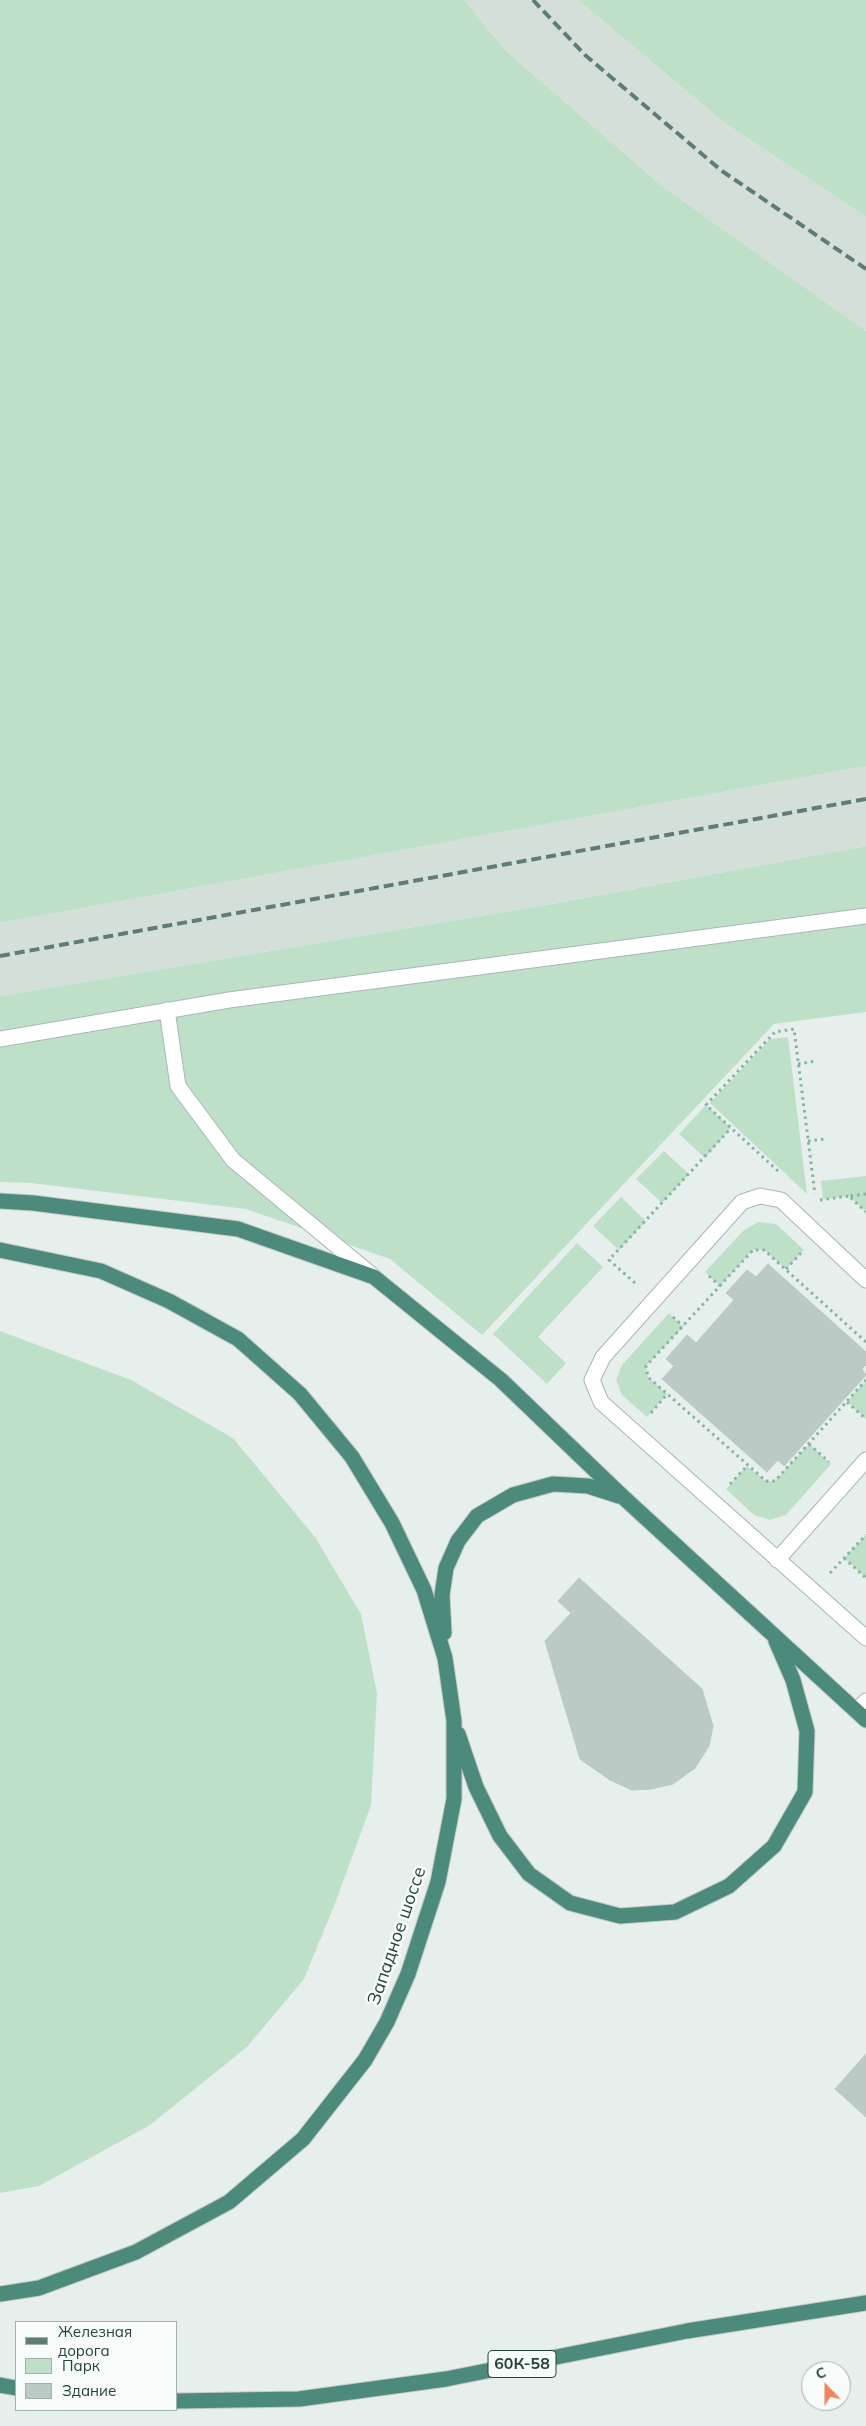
<!DOCTYPE html>
<meta charset="utf-8">
<style>
body{margin:0}
#map{position:relative;width:866px;height:2426px;overflow:hidden;background:#e6efeb;font-family:Mulish,sans-serif}
canvas{display:block}
.legend{position:absolute;left:15px;top:2321px;width:162px;height:90px;box-sizing:border-box;background:#f7fbf9;border:1px solid #a3b1ad;margin:0;padding:6px 9px;list-style:none;font-size:15px;color:#24423a}
.legend li{display:flex;align-items:center;gap:10px;height:25px}
.legend b{width:25px;border:1px solid #a3b1ad}
.north{position:absolute;left:801px;top:2361px;width:50px;height:50px;box-sizing:border-box;background:#f7fbf9;border:1px solid #a3b1ad;border-radius:50%;rotate:338deg;font-size:14px;font-weight:700;line-height:20px;text-align:center;color:#24423a}
.north::after{content:'';display:block;margin:auto;width:18px;height:22px;background:#f4845f;clip-path:polygon(50% 0,100% 100%,50% 72%,0 100%)}
</style>
<div id="map">
<canvas width="866" height="2426"></canvas>
<ul class="legend">
<li><b style="height:6px;background:#5f7d75"></b>Железная дорога</li>
<li><b style="height:14px;background:#bfe0c8"></b>Парк</li>
<li><b style="height:14px;background:#bbcac4"></b>Здание</li>
</ul>
<div class="north">С</div>
</div>
<script>
const ctx = document.querySelector('canvas').getContext('2d');
ctx.lineJoin = 'round';
function fillPath(path, color) {
  ctx.fillStyle = color;
  ctx.fill(path, 'evenodd');
}
function poly(rows) {
  const path = new Path2D();
  for (const r of rows) {
    path.moveTo(r[0], r[1]);
    for (let i = 2; i < r.length; i += 2) path.lineTo(r[i], r[i + 1]);
  }
  return path;
}
function strokePath(path, color, width, dash) {
  ctx.strokeStyle = color;
  ctx.lineWidth = width;
  ctx.lineCap = dash ? 'butt' : 'round';
  ctx.setLineDash(dash || []);
  ctx.stroke(path);
}
function drawText(font, color, halo, rows, align = 'center') {
  ctx.font = font + ' Mulish,sans-serif';
  ctx.lineWidth = 5;
  ctx.setLineDash([]);
  ctx.textBaseline = 'middle';
  ctx.strokeStyle = halo;
  ctx.fillStyle = color;
  for (const [text, x, y, turn = 0] of rows) {
    ctx.save();
    ctx.translate(x, y);
    ctx.rotate((+turn || 0) * Math.PI / 180);
    ctx.textAlign = isNaN(turn) ? turn : align;
    if (halo) ctx.strokeText(text, 0, 0);
    ctx.fillText(text, 0, 0);
    ctx.restore();
  }
}
fillPath(poly([
 [464,0,578,0,726,124,866,217,866,331,662,186,506,51],
 [866,766,866,846,539,906,0,996,0,923]
]), '#d4dfda');
fillPath(poly([
 [0,0,464,0,506,51,662,186,866,331,866,766,0,923],
 [578,0,866,0,866,217,726,124],
 [866,846,866,1012,774,1024,482,1335,390,1259,246,1209,31,1183,0,1182,0,996,551,904],
 [788,1037,807,1194,710,1103,770,1039],
 [706,1105,731,1128,705,1158,679,1134],
 [664,1151,689,1174,662,1203,636,1179],
 [866,1176,866,1212,849,1196,823,1199,821,1181],
 [621,1197,646,1221,619,1250,593,1226],
 [758,1222,776,1224,804,1250,786,1269,764,1250,753,1250,720,1286,705,1272,744,1230],
 [577,1243,603,1267,538,1337,566,1363,547,1384,493,1334],
 [669,1313,683,1327,646,1366,648,1377,667,1394,647,1417,622,1395,616,1380,622,1365],
 [0,1331,131,1380,233,1438,315,1537,361,1614,377,1693,371,1805,336,1901,304,1979,247,2047,150,2125,39,2186,0,2193],
 [866,1380,866,1419,847,1402],
 [809,1444,831,1464,786,1515,770,1520,754,1515,726,1489,747,1466,766,1481,775,1481],
 [866,1535,866,1578,844,1558]
]), '#bfe0c8');
const building = poly([
 [768,1264,866,1352,866,1365,862,1369,866,1375,784,1466,778,1460,767,1472,662,1379,674,1366,666,1359,687,1335,696,1343,734,1300,726,1293,747,1270,756,1277,768,1264],
 [579,1578,702,1689,713,1726,709,1746,695,1768,673,1784,651,1789,632,1790,610,1780,580,1759,545,1641,571,1613,558,1601,579,1578],
 [866,2054,866,2117,835,2089,866,2054]
]);
fillPath(building, '#bbcac4');
strokePath(building, '#b8c9c2', 1);
const service = poly([
 [167,1010,178,1086,233,1160,373,1276],
 [0,1039,229,1000,866,916],
 [866,1280,781,1200,760,1196,742,1202,603,1357,592,1380,601,1402,866,1638],
 [777,1560,866,1460],
 [856,1711,866,1701]
]);
const trunk = poly([
 [0,1201,33,1203,238,1229,374,1277,501,1380,623,1497,866,1720],
 [0,1250,101,1271,169,1301,238,1339,300,1394,352,1457,392,1523,424,1590,445,1658,454,1721,454,1799,438,1882,408,1974,387,2022,365,2060,303,2139,229,2202,136,2252,39,2288,0,2294],
 [444,1633,442,1595,446,1568,458,1541,477,1516,513,1495,553,1484,588,1486,619,1496],
 [458,1734,476,1787,500,1836,529,1874,570,1903,620,1916,675,1912,729,1886,774,1846,805,1792,807,1731,793,1680,776,1641],
 [0,2385,16,2388],
 [176,2401,299,2399,446,2379,687,2331,866,2303]
]);
strokePath(service, '#a8b8b2', 17);
strokePath(trunk, '#c2cac8', 17);
strokePath(poly([
 [798,1064,816,1061],
 [808,1141,826,1139],
 [778,1171,706,1105,775,1032,794,1029,815,1194],
 [866,1194,849,1196,866,1212],
 [820,1200,849,1196],
 [786,1269,801,1253],
 [709,1276,720,1286],
 [635,1283,609,1260,731,1128],
 [673,1317,683,1326],
 [866,1342,764,1250,753,1250,646,1366,648,1377,766,1481,775,1481,866,1380],
 [847,1402,866,1419],
 [651,1413,667,1394],
 [809,1444,829,1462],
 [730,1484,747,1466],
 [844,1558,866,1578],
 [830,1573,866,1535]
]), '#86b3a5', 3, [2.5, 4]);
strokePath(service, '#fff', 15);
strokePath(trunk, '#4c8a7c', 15);
strokePath(poly([
 [533,0,585,55,722,171,866,269],
 [0,956,866,799]
]), '#5f7d75', 4, [10, 5]);
for (const [x, y, w] of [
 [522,2364,68]
]) {
  const box = new Path2D();
  box.roundRect(x - w / 2, y - 13.5, w, 27, 4);
  ctx.fillStyle = '#f7fbf9';
  ctx.fill(box);
  strokePath(box, '#24423a', 1);
}
drawText('bold 16px', '#24423a', null, [
 ["60К-58",522,2364]
]);
drawText('18px', '#24423a', '#f7fbf9', [
 ["Западное шоссе",397,1936,-71]
]);
</script>
